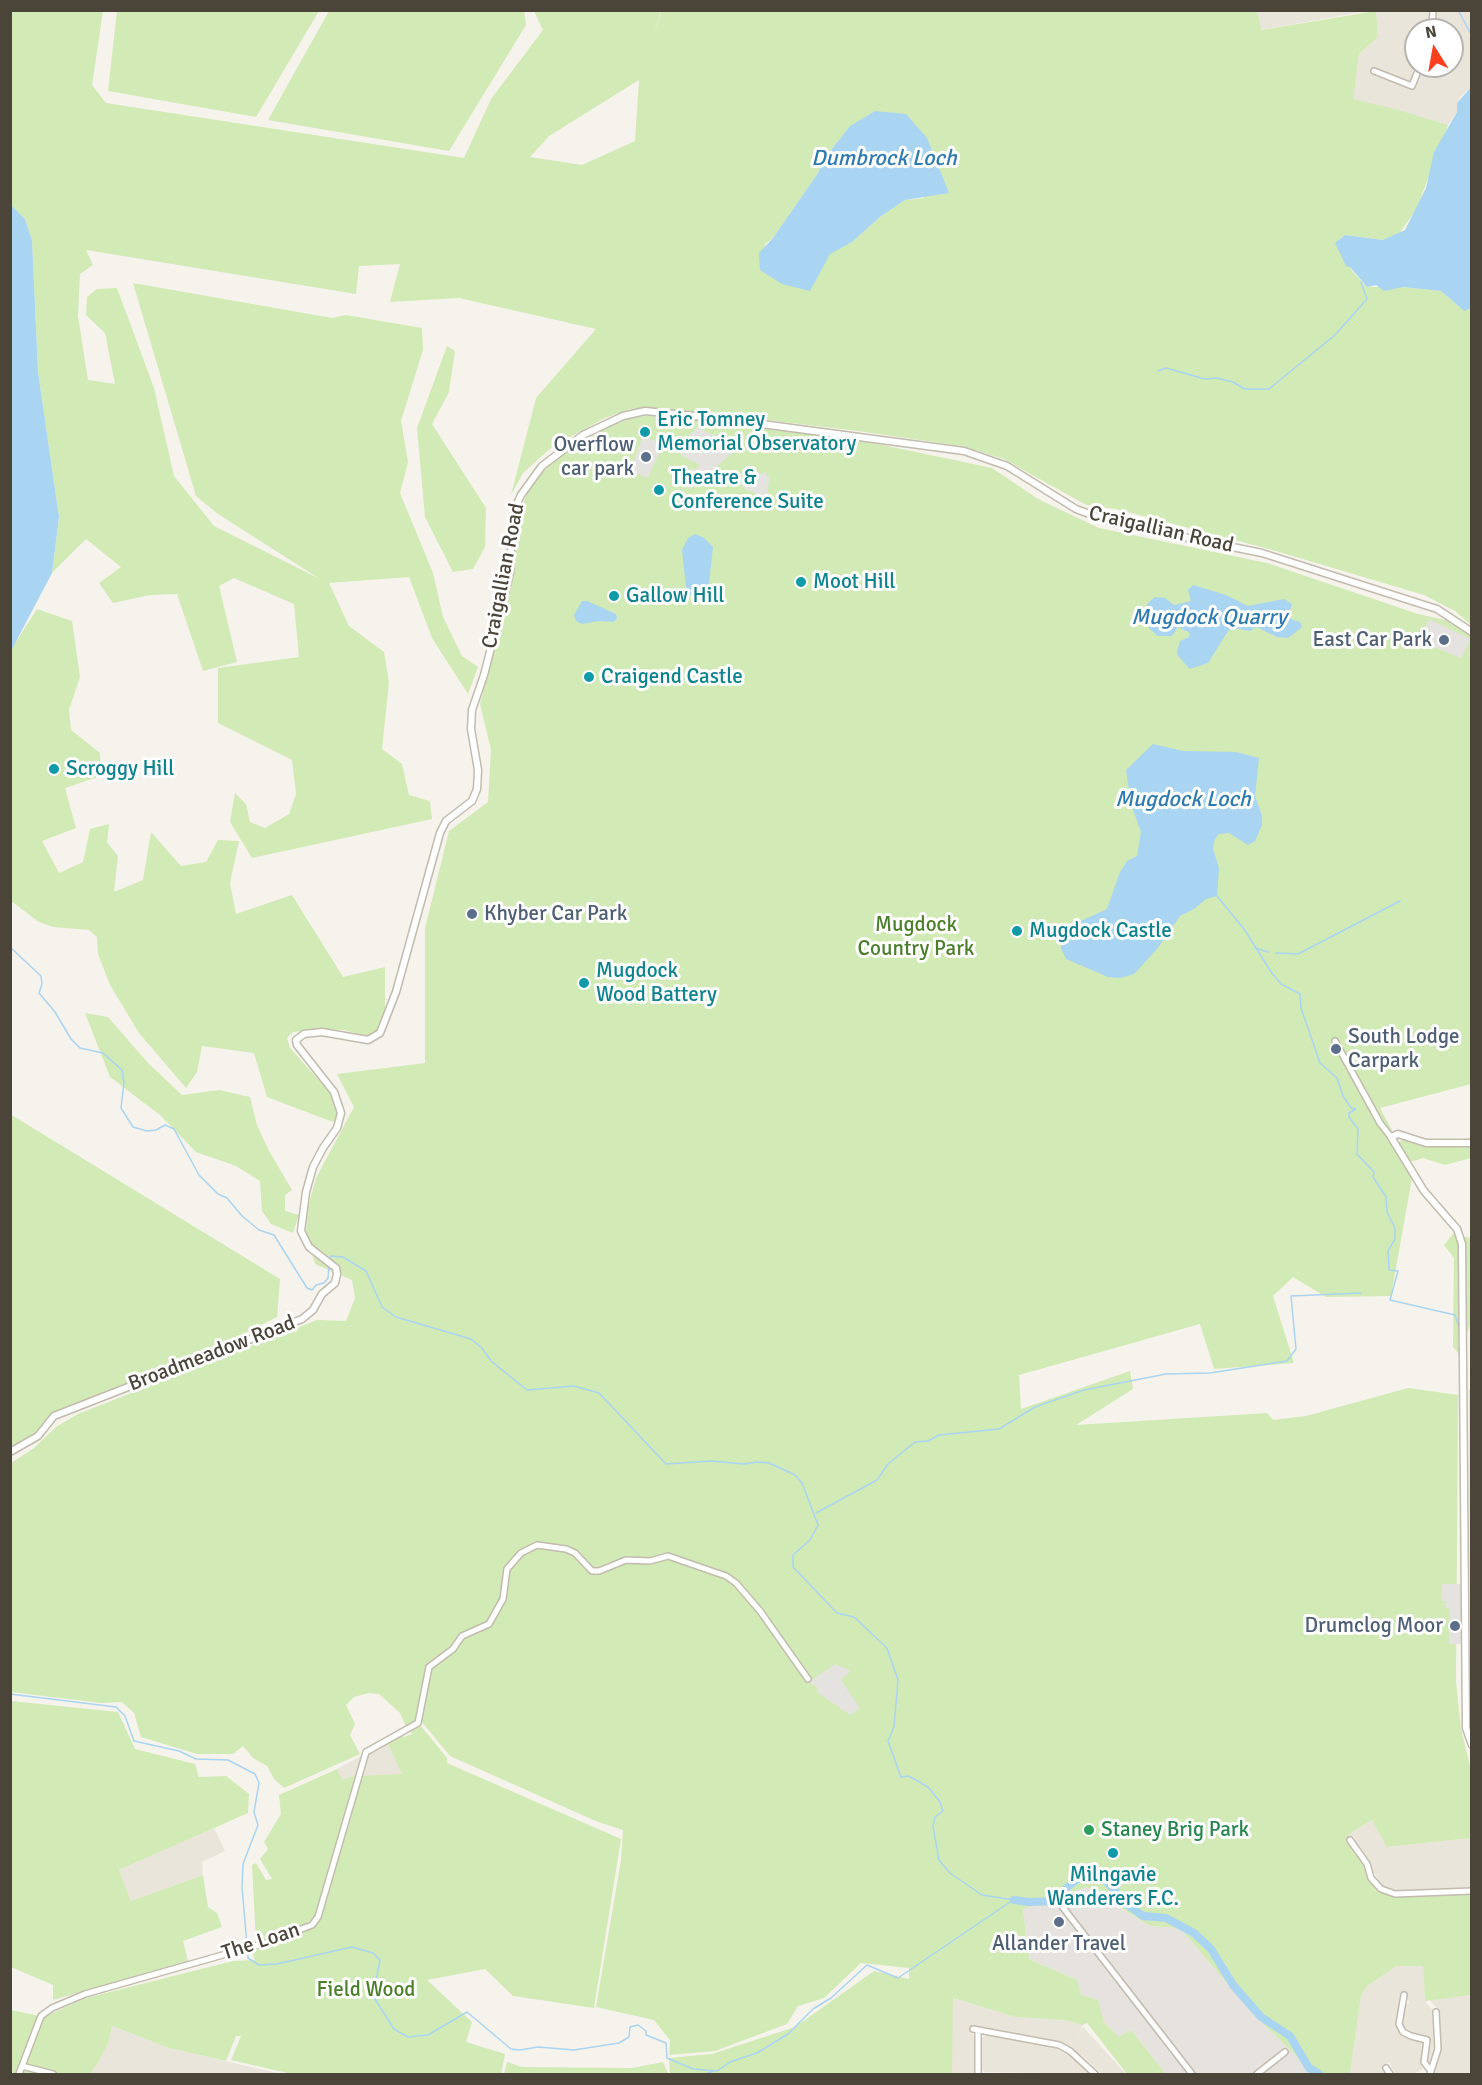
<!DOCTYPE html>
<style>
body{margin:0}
#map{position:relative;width:1482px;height:2085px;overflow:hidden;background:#f6f3ec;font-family:Signika,sans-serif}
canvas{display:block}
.frame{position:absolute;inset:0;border:12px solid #4b4439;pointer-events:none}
.north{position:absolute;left:1404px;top:18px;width:60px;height:60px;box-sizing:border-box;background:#fff;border:2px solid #b7b4b0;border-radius:50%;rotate:349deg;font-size:16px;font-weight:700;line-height:24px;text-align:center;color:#4b4439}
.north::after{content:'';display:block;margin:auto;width:21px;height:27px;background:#fc3f1d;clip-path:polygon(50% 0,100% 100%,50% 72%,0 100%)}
</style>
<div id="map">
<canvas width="1482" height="2085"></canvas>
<div class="frame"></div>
<div class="north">N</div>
</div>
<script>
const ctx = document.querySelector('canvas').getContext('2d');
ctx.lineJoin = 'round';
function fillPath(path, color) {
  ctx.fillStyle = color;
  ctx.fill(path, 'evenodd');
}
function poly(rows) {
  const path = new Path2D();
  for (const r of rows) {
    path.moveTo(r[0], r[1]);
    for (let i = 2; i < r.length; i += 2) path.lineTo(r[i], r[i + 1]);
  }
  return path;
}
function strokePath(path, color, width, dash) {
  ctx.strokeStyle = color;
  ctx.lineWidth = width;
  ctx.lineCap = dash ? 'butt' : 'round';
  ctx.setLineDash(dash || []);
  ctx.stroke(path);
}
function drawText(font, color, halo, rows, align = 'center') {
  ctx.font = font + ' Signika,sans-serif';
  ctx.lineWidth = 6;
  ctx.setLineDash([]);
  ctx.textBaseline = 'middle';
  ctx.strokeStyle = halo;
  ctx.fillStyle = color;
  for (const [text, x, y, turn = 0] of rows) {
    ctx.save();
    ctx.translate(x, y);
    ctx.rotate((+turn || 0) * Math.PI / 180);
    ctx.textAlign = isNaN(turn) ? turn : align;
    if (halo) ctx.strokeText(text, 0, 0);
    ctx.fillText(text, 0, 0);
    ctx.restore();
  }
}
fillPath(poly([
 [1257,10,1368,11,1260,30],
 [1376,11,1471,11,1471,87,1460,97,1457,103,1457,112,1448,125,1399,110,1352,100,1359,54,1378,37],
 [1416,30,1452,30,1452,66,1416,66],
 [387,1742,403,1775,343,1780,337,1769],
 [1372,1820,1388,1847,1471,1838,1471,1888,1404,1891,1385,1889,1348,1835],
 [214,1828,225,1851,202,1862,203,1875,131,1901,119,1870],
 [1397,1966,1423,1966,1425,2001,1434,2012,1433,2038,1436,2047,1430,2068,1425,2062,1428,2056,1427,2037,1403,2029,1401,2020,1404,2005,1410,2003,1403,1992,1400,1992,1401,2033,1425,2042,1425,2054,1421,2063,1423,2069,1414,2074,1395,2074,1389,2062,1382,2067,1387,2074,1350,2074,1361,1996,1367,1986],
 [1471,1995,1471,2074,1434,2074,1440,2050,1438,2010,1430,2000],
 [952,1998,1015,2017,1061,2020,1083,2025,1077,2037,1083,2027,1126,2074,1102,2074,1083,2056,1059,2042,973,2026,971,2033,974,2035,975,2074,952,2074],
 [112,2026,169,2048,281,2074,89,2074,97,2065,109,2042],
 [986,2035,1055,2048,1076,2059,1093,2074,984,2072,981,2068,981,2039]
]), '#eae5da');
fillPath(poly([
 [1087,1887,1150,1926,1180,1928,1255,2016,1315,2074,1166,2074,1131,2030,1119,2038,1104,2022,1098,2000,1081,1995,1077,1980,1029,1959,1023,1908]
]), '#e6e2dd');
fillPath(poly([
 [662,10,1257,10,1261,30,1376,11,1378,37,1359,54,1353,99,1399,110,1448,125,1416,210,1398,235,1383,240,1345,235,1335,243,1353,272,1367,287,1403,287,1441,291,1464,311,1471,300,1471,625,1455,611,1424,595,1269,549,1116,509,1086,505,1004,459,961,446,858,431,725,415,644,408,630,409,605,418,553,446,523,473,511,495,536,398,596,329,459,298,390,302,400,264,359,266,356,294,86,250,93,265,80,274,78,316,88,380,115,384,105,333,86,315,87,297,97,289,117,288,154,388,174,476,214,526,320,579,218,514,196,496,133,283,332,318,346,315,422,328,423,350,401,421,408,462,400,493,433,573,443,617,462,656,478,667,468,694,432,638,409,577,329,583,349,626,384,652,389,682,382,749,402,764,409,795,430,801,432,819,252,858,230,822,235,793,246,804,250,822,265,828,289,814,296,794,292,760,218,723,218,668,299,657,294,604,234,578,219,586,237,662,203,671,177,594,150,595,113,603,99,583,121,567,86,539,52,573,59,517,38,372,32,240,25,219,11,205,10,11,103,11,92,85,106,103,464,158,491,99,543,30,534,11,661,11,653,38],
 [639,80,635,141,582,165,530,157,549,136],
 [875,111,924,198,905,200,880,217,852,242,830,253,764,245,773,238,816,176,831,150,850,126],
 [117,11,117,10,319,11,256,117,108,91],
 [329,11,524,11,526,25,449,151,268,120],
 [447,346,455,351,449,392,432,424,486,508,485,547,473,569,453,572,425,517,417,428],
 [648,416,734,423,873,443,992,468,1038,499,1099,528,1267,563,1418,614,1445,620,1459,626,1471,636,1471,1084,1380,1108,1392,1130,1386,1135,1412,1178,1391,1296,1326,1297,1293,1277,1273,1296,1294,1363,1214,1369,1200,1324,1019,1375,1021,1409,1130,1371,1133,1389,1076,1425,1267,1413,1273,1420,1306,1416,1408,1388,1458,1395,1456,1682,1461,1729,1471,1770,1471,1838,1387,1847,1372,1820,1348,1835,1366,1858,1375,1889,1394,1897,1471,1893,1471,1995,1425,2001,1423,1966,1397,1966,1367,1986,1361,1996,1350,2074,1315,2074,1255,2016,1180,1928,1150,1926,1087,1887,1023,1909,1029,1959,1077,1980,1081,1995,1098,2000,1104,2022,1119,2037,1131,2030,1166,2074,1127,2074,1087,2023,1083,2025,1062,2020,1015,2017,953,1998,952,2074,670,2074,669,2058,712,2054,795,2027,874,1971,909,1979,909,1968,861,1963,824,1998,798,2006,787,2024,715,2051,669,2055,670,2040,654,2020,596,2007,621,1860,623,1830,598,1822,450,1756,421,1721,426,1682,432,1664,454,1653,458,1643,454,1641,452,1647,427,1663,415,1722,406,1727,400,1713,379,1694,369,1693,354,1697,346,1705,355,1724,350,1735,360,1754,284,1788,274,1779,267,1766,253,1758,243,1746,233,1754,197,1754,141,1737,134,1713,122,1702,101,1703,11,1692,11,1463,34,1448,56,1427,78,1414,317,1320,346,1321,355,1298,352,1280,315,1264,306,1231,308,1207,316,1178,354,1107,337,1074,425,1063,425,928,449,831,488,802,491,750,480,704,512,573,519,514,530,486,556,458,608,427,634,417],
 [37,609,72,621,80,677,69,710,71,730,100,753,101,776,65,788,76,828,42,841,59,873,83,862,90,829,109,824,107,842,118,856,114,892,143,880,151,832,181,866,206,862,218,840,239,841,230,883,236,914,292,895,343,977,385,967,385,1020,378,1034,371,1038,344,1030,316,1029,293,1032,287,1038,290,1048,333,1096,337,1115,333,1122,267,1097,254,1053,202,1046,197,1072,186,1088,139,1033,110,985,98,954,97,937,89,930,53,927,39,922,11,901,10,651],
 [85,1013,108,1017,148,1063,182,1095,219,1090,250,1097,257,1125,268,1149,292,1190,285,1195,285,1211,299,1215,293,1233,271,1224,262,1211,260,1181,236,1166,196,1152,160,1115,110,1077],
 [10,1114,280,1279,277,1317,221,1345,147,1378,53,1414,34,1433,11,1450],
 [1404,1139,1422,1146,1471,1145,1471,1158,1445,1165,1423,1158,1410,1162,1397,1143],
 [1453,1234,1471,1238,1471,1323,1459,1354,1453,1347,1454,1258,1444,1245],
 [1469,1390,1471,1390,1471,1731,1470,1724],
 [11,1701,118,1712,135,1749,195,1764,199,1777,226,1776,249,1794,248,1813,119,1870,131,1901,203,1875,208,1907,217,1913,222,1927,183,1941,188,1961,53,2000,53,1985,11,1967],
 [421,1726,447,1758,447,1763,621,1839,594,2008,513,1996,485,1969,427,1980,472,2022,466,2042,505,2054,501,2074,292,2074,231,2060,241,2036,236,2036,226,2061,169,2048,112,2026,109,2042,97,2065,89,2074,11,2074,11,2010,44,2017,86,1998,233,1961,255,1960,251,1950,307,1931,319,1922,362,1776,402,1774,387,1742,401,1735,404,1737,412,1734,411,1731],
 [337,1769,343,1780,358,1774,315,1917,295,1931,256,1942,252,1865,256,1863,266,1880,272,1879,260,1859,268,1849,264,1842,281,1814,279,1795],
 [507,2062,522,2067,632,2068,663,2062,668,2074,504,2074]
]), '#d2eab5');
fillPath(poly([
 [697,427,715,436,721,434,729,440,737,436,745,442,690,489,681,482,692,468,695,470,700,465,681,455,680,447],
 [643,436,663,444,648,478,630,471],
 [767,472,766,476,770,477,766,498,743,488,740,479],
 [1429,619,1470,639,1461,658,1418,641],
 [1442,1584,1462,1584,1461,1644,1449,1644,1450,1609,1446,1608,1446,1601,1441,1601],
 [835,1664,851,1671,841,1680,860,1708,850,1715,817,1692,817,1687,809,1682],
 [1146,2019,1182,2067,1177,2072,1140,2023]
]), '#e5e3e0');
fillPath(poly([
 [1471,87,1471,308,1464,311,1441,291,1403,287,1384,291,1376,285,1367,287,1350,267,1346,266,1335,243,1345,235,1383,240,1405,230,1426,188,1434,152,1457,112,1457,103],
 [875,111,906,114,927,138,949,193,905,200,880,217,852,242,830,254,810,291,782,284,760,270,759,253,773,238,816,176,831,150,850,126],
 [11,205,25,219,32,240,38,372,59,517,52,573,11,651],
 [695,534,704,538,713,547,709,583,704,592,695,596,690,595,686,587,682,550,688,538],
 [1193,585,1226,595,1248,606,1284,599,1292,604,1289,615,1291,619,1300,622,1302,627,1288,638,1277,637,1256,627,1250,631,1233,628,1228,631,1208,663,1190,669,1178,656,1177,651,1180,641,1189,637,1190,633,1178,627,1172,636,1158,636,1149,628,1146,615,1147,604,1155,597,1165,598,1174,605,1191,601,1188,590],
 [582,601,587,601,616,614,617,618,614,622,599,621,582,624,576,621,574,615],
 [1153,744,1183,751,1236,752,1259,758,1255,796,1262,816,1262,825,1255,841,1248,845,1229,833,1219,834,1215,839,1213,848,1219,869,1217,896,1206,899,1194,909,1180,916,1157,949,1134,974,1120,978,1108,977,1066,959,1061,948,1066,930,1070,926,1107,909,1120,872,1127,861,1137,856,1141,832,1131,804,1126,770]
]), '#a9d4f2');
strokePath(poly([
 [1458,10,1472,36],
 [1158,371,1166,368,1205,379,1217,378,1233,382,1245,389,1269,389,1335,335,1367,299,1361,282],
 [1217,896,1244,929,1271,972,1281,984,1300,994,1301,1008,1320,1063,1337,1078,1343,1096,1351,1108,1356,1109,1349,1113,1349,1117,1358,1129,1357,1154,1374,1172,1373,1177,1386,1197,1387,1212,1395,1228,1395,1239,1388,1251,1389,1270,1398,1271,1390,1300,1455,1315,1460,1330],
 [10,947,41,976,42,984,39,993,55,1012,71,1039,80,1048,103,1053,122,1070,124,1083,121,1108,133,1127,147,1131,156,1130,165,1125,174,1129,199,1175,218,1194,227,1198,242,1216,259,1230,274,1235,307,1288,312,1290,316,1285,324,1283,328,1278,329,1265],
 [1255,948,1268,952],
 [1276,953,1298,954,1400,901],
 [330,1260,331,1256,343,1257,366,1271,382,1307,396,1317,471,1339,482,1348,491,1361,527,1390,574,1386,599,1393,666,1464,711,1461,744,1464,757,1462,769,1463,795,1475,802,1483,818,1525,810,1540,793,1555,793,1567,837,1613,854,1617,887,1648,898,1680,894,1727,888,1741,901,1777,908,1776,918,1781,929,1788,940,1802,943,1811,935,1817,933,1826,939,1860,950,1873,982,1895,1014,1900],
 [816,1513,877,1480,888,1464,915,1442,928,1441,939,1435,999,1429,1035,1407,1084,1390,1166,1374,1210,1373,1287,1361,1296,1349,1291,1296,1361,1293],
 [1462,1604,1463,1669],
 [10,1694,116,1707,125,1716,134,1741,179,1751,196,1759,228,1760,255,1774,259,1783,254,1812,258,1825,243,1864,242,1887,247,1945],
 [248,1950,248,1958,259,1965,277,1964,352,1947,373,1953,380,1960,373,1996,394,2029,408,2037,428,2035,467,2012,511,2049,520,2050,538,2047,574,2050,619,2043,629,2037,630,2027,638,2025,646,2031,646,2035,666,2043,667,2058,693,2069,717,2071,730,2062,757,2053,788,2034,813,2009,831,1998,867,1965,898,1978,1013,1900],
 [706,2074,713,2071]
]), '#a9d4f2', 1.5);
strokePath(poly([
 [1014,1900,1029,1902,1061,1901,1065,1889,1080,1877,1093,1876,1105,1880,1129,1906,1143,1916,1166,1918,1194,1933,1211,1949,1233,1985,1261,2017,1290,2036,1309,2068,1319,2074]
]), '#a9d4f2', 8);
const minor = poly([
 [1432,30,1433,10],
 [1374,71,1412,86,1420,66],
 [1335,1041,1380,1123,1391,1137],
 [1350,1840,1367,1864,1371,1878,1381,1889,1395,1894,1472,1891],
 [1061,1905,1192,2074],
 [1404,1995,1399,2024,1403,2032,1411,2036,1427,2040,1424,2062,1430,2070],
 [973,2029,1059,2045,1070,2051,1095,2074],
 [22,2066,53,2074],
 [1386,2068,1390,2074],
 [19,2074,41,2016,52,2008,85,1994,265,1943,312,1925,318,1917,366,1752,418,1723,429,1667,453,1649,462,1636,489,1624,503,1599,507,1569,521,1553,537,1545,566,1549,575,1553,592,1571,599,1571,626,1560,650,1561,668,1556,726,1576,736,1583,760,1611,808,1679],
 [978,2074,978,2030],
 [1257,2074,1285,2052],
 [1430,2074,1438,2049,1436,2012]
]);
const tertiary = poly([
 [1472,1143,1426,1143,1398,1134,1391,1137,1424,1191,1457,1229,1462,1244,1466,1728,1472,1745],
 [10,1452,38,1436,54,1416,302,1319,313,1310,322,1294,335,1283,337,1274,336,1268,309,1247,301,1231,306,1192,313,1167,323,1148,337,1128,341,1113,334,1092,297,1045,296,1040,304,1034,322,1032,368,1040,380,1033,396,992,440,833,446,821,472,801,477,789,478,770,471,729,472,710,484,675,510,573,512,522,516,506,521,495,542,466,583,435,623,416,645,411,724,419,964,451,1007,466,1076,509,1114,523,1262,553,1437,609,1472,632]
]);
strokePath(minor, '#c2bbae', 8);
strokePath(tertiary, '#c2bbae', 9);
strokePath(minor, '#fff', 5);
strokePath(tertiary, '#fff', 6);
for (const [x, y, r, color] of [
 [645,432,6,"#0f9aa8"],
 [646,457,6,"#5c6f8a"],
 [659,490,6,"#0f9aa8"],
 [801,582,6,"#0f9aa8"],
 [614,596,6,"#0f9aa8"],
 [1444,640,6,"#5c6f8a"],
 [589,677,6,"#0f9aa8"],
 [54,769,6,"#0f9aa8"],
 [472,914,6,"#5c6f8a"],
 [1017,931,6,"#0f9aa8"],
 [584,983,6,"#0f9aa8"],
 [1336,1049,6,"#5c6f8a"],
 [1455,1626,6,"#5c6f8a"],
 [1089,1830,6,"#2e9e5b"],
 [1113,1853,6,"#0f9aa8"],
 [1059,1922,6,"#5c6f8a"]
]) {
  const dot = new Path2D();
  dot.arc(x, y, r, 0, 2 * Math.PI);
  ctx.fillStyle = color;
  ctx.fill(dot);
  strokePath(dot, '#fff', 2);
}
drawText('21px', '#0d838f', '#fff', [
 ["Eric Tomney",657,420],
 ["Memorial Observatory",657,444],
 ["Theatre &",671,478],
 ["Conference Suite",671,502],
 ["Moot Hill",813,582],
 ["Gallow Hill",626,596],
 ["Craigend Castle",601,677],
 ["Scroggy Hill",66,769],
 ["Mugdock Castle",1029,931],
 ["Mugdock",596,971],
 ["Wood Battery",596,995],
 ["Milngavie",1113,1875,"center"],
 ["Wanderers F.C.",1113,1899,"center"]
], 'left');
drawText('21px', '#4e5e75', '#fff', [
 ["Overflow",634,445],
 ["car park",634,469],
 ["East Car Park",1432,640],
 ["Khyber Car Park",484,914,"left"],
 ["South Lodge",1348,1037,"left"],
 ["Carpark",1348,1061,"left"],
 ["Drumclog Moor",1443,1626],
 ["Allander Travel",1059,1944,"center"]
], 'right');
drawText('21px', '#4b4439', '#fff', [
 ["Craigallian Road",1161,530,13],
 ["Craigallian Road",504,576,-79],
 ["Broadmeadow Road",212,1354,-21],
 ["The Loan",261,1942,-18]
]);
drawText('21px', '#4a7f2a', '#fff', [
 ["Mugdock",916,925],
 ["Country Park",916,949],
 ["Field Wood",366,1990]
]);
drawText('21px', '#27864d', '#fff', [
 ["Staney Brig Park",1101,1830]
], 'left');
drawText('italic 22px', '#2e7ab2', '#fff', [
 ["Dumbrock Loch",884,159],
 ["Mugdock Quarry",1209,618],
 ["Mugdock Loch",1183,800]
]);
</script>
